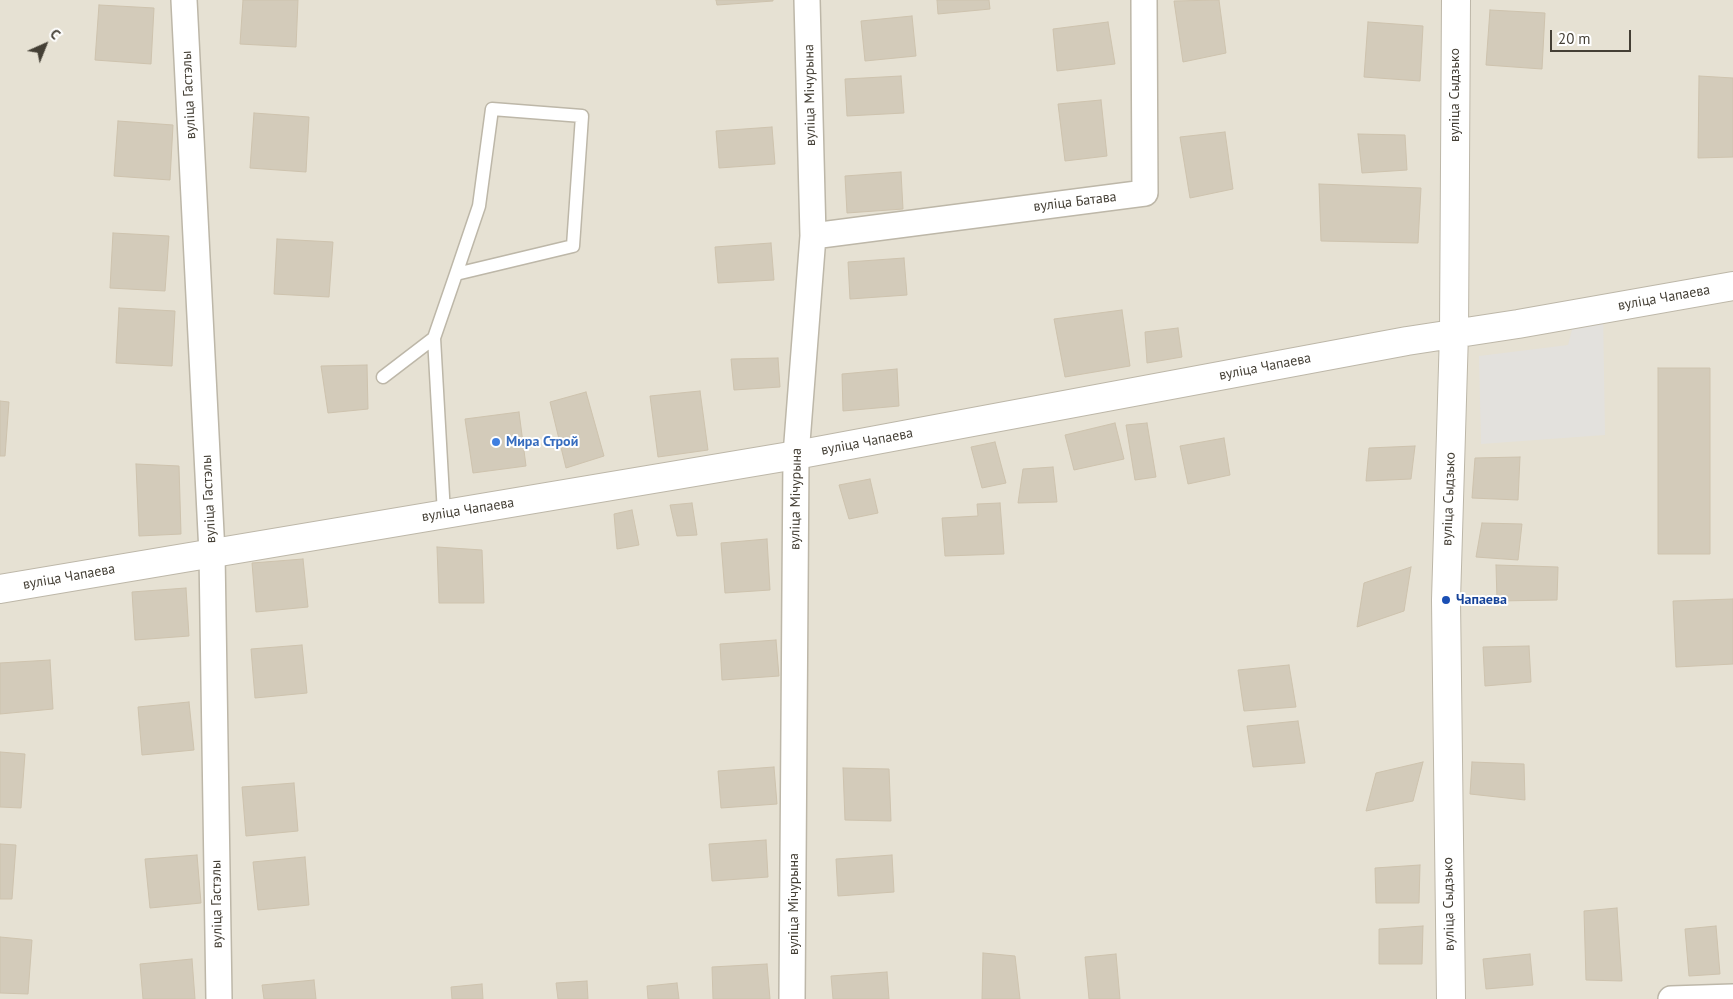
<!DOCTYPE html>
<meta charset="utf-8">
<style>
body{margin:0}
#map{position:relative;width:1733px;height:999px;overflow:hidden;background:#f2efe5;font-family:"PT Sans",sans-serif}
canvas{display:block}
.north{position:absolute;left:20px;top:20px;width:50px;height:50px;-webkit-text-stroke:4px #fff;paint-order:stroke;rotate:44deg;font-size:14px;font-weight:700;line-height:20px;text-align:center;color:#443f35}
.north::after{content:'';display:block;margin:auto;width:18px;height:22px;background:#443f35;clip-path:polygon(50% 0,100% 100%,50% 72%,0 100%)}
.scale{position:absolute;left:1550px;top:30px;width:81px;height:22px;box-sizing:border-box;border:2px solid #443f35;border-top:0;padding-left:6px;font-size:15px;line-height:18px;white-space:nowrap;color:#443f35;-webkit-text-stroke:4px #fff;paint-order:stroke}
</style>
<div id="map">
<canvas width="1733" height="999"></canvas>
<div class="north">С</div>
<div class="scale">20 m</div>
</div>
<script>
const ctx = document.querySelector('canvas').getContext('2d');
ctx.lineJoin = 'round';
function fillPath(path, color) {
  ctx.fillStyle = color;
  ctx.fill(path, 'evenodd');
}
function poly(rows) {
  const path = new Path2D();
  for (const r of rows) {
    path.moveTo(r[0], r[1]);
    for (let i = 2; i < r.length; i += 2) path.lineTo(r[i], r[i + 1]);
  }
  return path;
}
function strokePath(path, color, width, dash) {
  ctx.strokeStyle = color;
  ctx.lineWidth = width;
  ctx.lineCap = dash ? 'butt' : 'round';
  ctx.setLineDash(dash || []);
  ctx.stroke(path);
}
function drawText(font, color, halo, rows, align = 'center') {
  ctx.font = font + ' "PT Sans",sans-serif';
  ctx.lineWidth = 4;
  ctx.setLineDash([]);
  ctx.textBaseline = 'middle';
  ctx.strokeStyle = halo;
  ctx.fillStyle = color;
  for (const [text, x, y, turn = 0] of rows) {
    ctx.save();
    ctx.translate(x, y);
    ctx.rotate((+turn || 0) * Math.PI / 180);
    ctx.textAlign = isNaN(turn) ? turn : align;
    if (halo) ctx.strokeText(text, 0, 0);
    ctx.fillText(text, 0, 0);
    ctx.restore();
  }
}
fillPath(poly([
 [0,0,1733,0,1733,999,0,999]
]), '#e6e1d3');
fillPath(poly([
 [1603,309,1605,435,1481,444,1479,356,1568,345,1576,314]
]), '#e3e1dd');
const building = poly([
 [243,0,298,0,296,47,240,44,243,0],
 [716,0,773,0,773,1,717,5,716,0],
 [937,0,989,0,990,9,938,14,937,0],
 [1219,0,1226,53,1183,62,1174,1,1219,0],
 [99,5,154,8,151,64,95,60,99,5],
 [1490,10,1545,13,1542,69,1486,65,1490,10],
 [912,16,916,56,865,61,861,21,912,16],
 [1108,22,1115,64,1057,71,1053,29,1108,22],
 [1368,22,1423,26,1420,81,1364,77,1368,22],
 [901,76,904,113,847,116,845,79,901,76],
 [1699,76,1733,78,1733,157,1698,158,1699,76],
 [1101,100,1107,156,1065,161,1058,104,1101,100],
 [254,113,309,117,306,172,250,168,254,113],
 [118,121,173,125,170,180,114,176,118,121],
 [772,127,775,164,719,168,716,131,772,127],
 [1225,132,1233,189,1190,198,1180,137,1225,132],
 [1358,134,1405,135,1407,170,1362,173,1358,134],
 [901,172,903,209,847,213,845,176,901,172],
 [1319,184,1421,188,1418,243,1321,241,1319,184],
 [113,233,169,236,165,291,110,288,113,233],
 [277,239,333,242,329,297,274,294,277,239],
 [771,243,774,280,718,283,715,247,771,243],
 [904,258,907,295,850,299,848,262,904,258],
 [119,308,175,311,172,366,116,363,119,308],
 [1122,310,1130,366,1065,377,1054,319,1122,310],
 [1178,328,1182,357,1147,363,1145,332,1178,328],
 [778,358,780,387,734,390,731,359,778,358],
 [367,365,368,409,328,413,321,366,367,365],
 [1658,368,1710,368,1710,554,1658,554,1658,368],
 [897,369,899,406,843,411,842,374,897,369],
 [700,391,708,450,658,457,650,396,700,391],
 [586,392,604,456,566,468,550,402,586,392],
 [0,401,9,402,5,456,0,456,0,401],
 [519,412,526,466,473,473,465,419,519,412],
 [1115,423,1124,459,1074,470,1065,435,1115,423],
 [1147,423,1156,477,1135,480,1126,425,1147,423],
 [1224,438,1230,475,1188,484,1180,446,1224,438],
 [995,442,1006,483,982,488,971,447,995,442],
 [1415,446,1411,479,1366,481,1369,448,1415,446],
 [1520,457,1518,500,1472,498,1475,458,1520,457],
 [136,464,179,466,181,534,139,536,136,464],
 [1053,467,1057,502,1018,503,1023,469,1053,467],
 [870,479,878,513,849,519,839,485,870,479],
 [692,503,697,535,677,536,670,505,692,503],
 [1000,503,1004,554,945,556,942,518,978,516,977,504,1000,503],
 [632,510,639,545,617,549,614,514,632,510],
 [1482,523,1522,524,1518,560,1476,557,1482,523],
 [767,539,770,590,725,593,721,543,767,539],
 [437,547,482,550,484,603,439,603,437,547],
 [303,559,308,607,256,612,252,563,303,559],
 [1496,565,1558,567,1557,600,1497,601,1496,565],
 [1411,567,1404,611,1357,627,1364,583,1411,567],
 [186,588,189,636,135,640,132,592,186,588],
 [1733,599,1733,664,1676,667,1673,601,1733,599],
 [776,640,779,676,722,680,720,644,776,640],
 [302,645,307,693,255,698,251,649,302,645],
 [1529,646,1531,682,1485,686,1483,647,1529,646],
 [50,660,53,709,0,714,0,663,50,660],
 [1289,665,1296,707,1244,711,1238,670,1289,665],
 [189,702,194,750,142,755,138,707,189,702],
 [1298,721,1305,763,1253,767,1247,726,1298,721],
 [0,752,25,754,21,808,0,807,0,752],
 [1423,762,1413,801,1366,811,1376,773,1423,762],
 [1472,762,1524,764,1525,800,1470,794,1472,762],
 [774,767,777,804,721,808,718,771,774,767],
 [843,768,889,769,891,821,845,820,843,768],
 [294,783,298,831,246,836,242,787,294,783],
 [766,840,768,877,712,881,709,844,766,840],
 [0,844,16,845,12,899,0,899,0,844],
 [197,855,201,903,150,908,145,859,197,855],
 [892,855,894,892,838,896,836,859,892,855],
 [305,857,309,905,258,910,253,862,305,857],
 [1420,865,1419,903,1376,903,1375,868,1420,865],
 [1617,908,1622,981,1586,980,1584,911,1617,908],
 [1423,926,1422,964,1379,964,1379,929,1423,926],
 [1716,926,1720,974,1689,976,1685,929,1716,926],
 [0,937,32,940,28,994,0,993,0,937],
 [983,953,1015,956,1020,999,982,999,983,953],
 [1116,954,1120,999,1089,999,1085,957,1116,954],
 [1530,954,1533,985,1486,989,1483,959,1530,954],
 [192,959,195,999,143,999,140,964,192,959],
 [767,964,770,999,713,999,712,967,767,964],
 [887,972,889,999,833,999,831,976,887,972],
 [314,980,316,999,264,999,262,985,314,980],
 [587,981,588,999,558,999,556,983,587,981],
 [677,983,679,999,648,999,647,986,677,983],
 [482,984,483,999,452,999,451,987,482,984]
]);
fillPath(building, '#d3cbba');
strokePath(building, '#cec3ae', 1);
const service = poly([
 [383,377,434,338],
 [444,514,434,338,456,274,479,206,492,109,582,116,573,246,456,274]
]);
const minor = poly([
 [184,0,212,553,219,999],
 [813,236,1145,193,1144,0],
 [792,999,796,455,813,236,807,0],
 [1671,999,1733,997]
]);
const tertiary = poly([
 [0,589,796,455,1407,341,1518,324,1733,286],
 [1451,999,1446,600,1454,333,1456,0]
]);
strokePath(service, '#bdb7a8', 15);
strokePath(minor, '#bdb7a8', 28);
strokePath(tertiary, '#bdb7a8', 30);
strokePath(service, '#fff', 12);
strokePath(minor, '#fff', 25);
strokePath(tertiary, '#fff', 28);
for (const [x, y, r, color] of [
 [496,442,5,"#3f7fe0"],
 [1446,600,5,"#1a4fb4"]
]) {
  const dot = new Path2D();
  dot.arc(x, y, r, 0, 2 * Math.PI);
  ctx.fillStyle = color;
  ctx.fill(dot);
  strokePath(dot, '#fff', 2);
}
drawText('14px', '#443f35', '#fff', [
 ["вуліца Гастэлы",189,95,-93],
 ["вуліца Мічурына",810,95,-91],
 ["вуліца Сыдзько",1455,95,-90],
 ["вуліца Батава",1075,202,-7],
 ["вуліца Чапаева",1664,298,-10],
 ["вуліца Чапаева",1265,367,-11],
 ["вуліца Чапаева",867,442,-11],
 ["вуліца Гастэлы",209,499,-93],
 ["вуліца Мічурына",796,499,-89],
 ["вуліца Сыдзько",1449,499,-88],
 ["вуліца Чапаева",468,510,-9],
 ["вуліца Чапаева",69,577,-10],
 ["вуліца Гастэлы",217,904,-91],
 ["вуліца Мічурына",794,904,-90],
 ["вуліца Сыдзько",1449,904,-91]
]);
drawText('bold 14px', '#366cbe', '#fff', [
 ["Мира Строй",506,442]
], 'left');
drawText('bold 14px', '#164399', '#fff', [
 ["Чапаева",1456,600]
], 'left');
</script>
